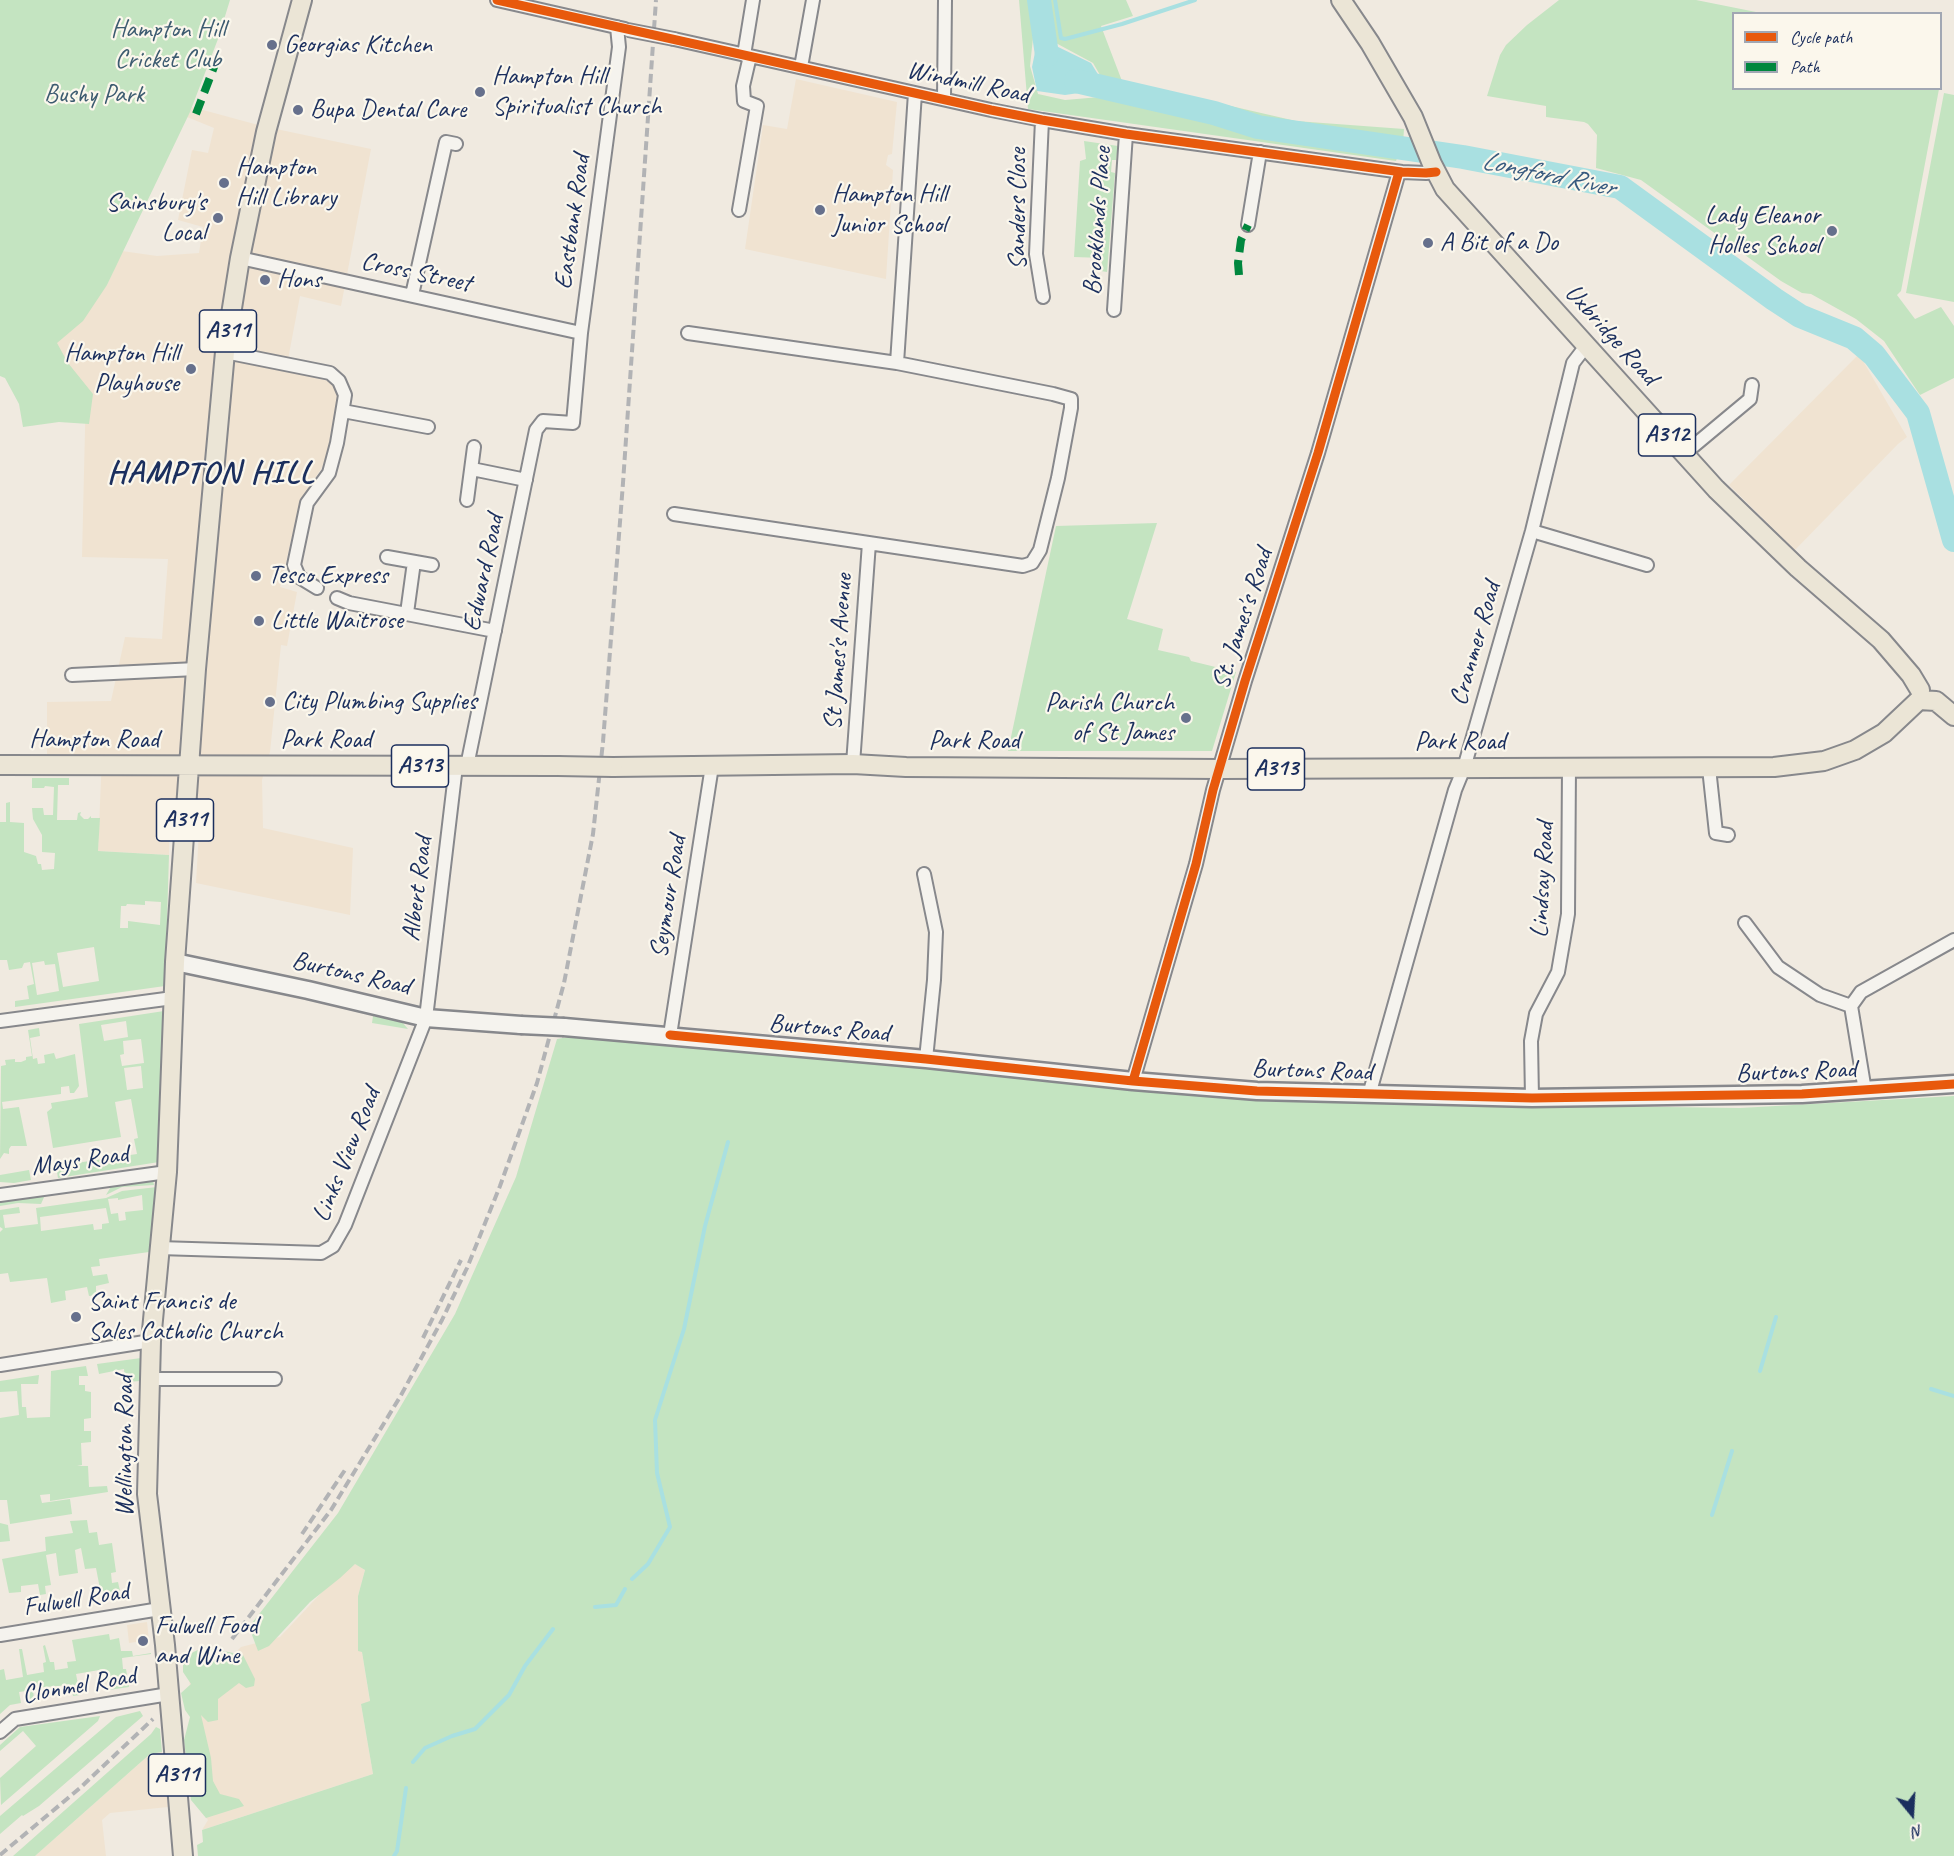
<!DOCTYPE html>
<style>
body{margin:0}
#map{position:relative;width:1954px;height:1856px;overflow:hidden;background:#f0eae0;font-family:Caveat,sans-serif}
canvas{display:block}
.legend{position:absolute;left:1732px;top:12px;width:210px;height:78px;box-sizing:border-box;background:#fbf7ec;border:2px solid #a1a7b3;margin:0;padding:8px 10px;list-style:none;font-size:18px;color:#1b2f5e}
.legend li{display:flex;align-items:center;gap:12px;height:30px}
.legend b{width:30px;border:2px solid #a1a7b3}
.north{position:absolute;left:1882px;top:1784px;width:60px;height:60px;-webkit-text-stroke:4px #fbf7ec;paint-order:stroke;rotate:162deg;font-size:16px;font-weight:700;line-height:24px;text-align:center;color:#1b2f5e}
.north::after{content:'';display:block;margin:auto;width:21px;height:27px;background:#1b2f5e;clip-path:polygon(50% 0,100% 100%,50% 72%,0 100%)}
</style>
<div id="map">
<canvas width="1954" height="1856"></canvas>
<ul class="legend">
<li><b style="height:8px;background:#e8590c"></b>Cycle path</li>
<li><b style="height:8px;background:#00873e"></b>Path</li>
</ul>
<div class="north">N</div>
</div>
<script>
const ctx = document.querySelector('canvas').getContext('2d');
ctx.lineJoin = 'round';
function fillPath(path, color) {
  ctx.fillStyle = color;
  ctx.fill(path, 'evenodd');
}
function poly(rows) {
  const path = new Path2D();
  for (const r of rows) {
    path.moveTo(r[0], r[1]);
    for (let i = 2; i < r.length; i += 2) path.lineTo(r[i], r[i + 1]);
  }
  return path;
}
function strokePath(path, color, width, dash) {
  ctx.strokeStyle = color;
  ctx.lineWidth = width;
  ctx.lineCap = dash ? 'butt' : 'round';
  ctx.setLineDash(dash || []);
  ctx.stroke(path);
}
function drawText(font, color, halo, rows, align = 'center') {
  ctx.font = font + ' Caveat,sans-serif';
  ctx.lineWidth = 4.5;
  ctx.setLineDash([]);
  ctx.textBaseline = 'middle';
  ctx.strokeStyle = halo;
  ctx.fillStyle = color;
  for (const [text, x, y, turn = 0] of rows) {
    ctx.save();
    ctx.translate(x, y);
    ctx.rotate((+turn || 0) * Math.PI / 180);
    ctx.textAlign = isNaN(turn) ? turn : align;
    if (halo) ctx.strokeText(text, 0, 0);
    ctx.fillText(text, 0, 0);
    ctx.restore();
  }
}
fillPath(poly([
 [796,79,897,102,892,154,888,155,886,165,893,170,886,279,745,249,763,125,787,129],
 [192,107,262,126,371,149,341,306,300,296,286,370,332,382,339,397,331,445,321,469,301,499,280,587,297,592,287,646,281,645,270,752,262,780,263,828,353,848,350,915,196,883,200,814,170,808,169,855,98,851,102,756,47,755,47,702,111,701,125,637,162,639,168,559,82,557,86,387,47,347,107,285,122,251,157,256,199,253,203,227,178,220,192,150,208,153,214,128,187,117],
 [1859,354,1907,437,1898,444,1795,550,1729,485],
 [351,1561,365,1570,358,1596,358,1650,362,1652,370,1702,361,1704,373,1774,202,1830,208,1820,201,1812,188,1665,228,1660,241,1647,280,1637],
 [147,1622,149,1640,129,1643,127,1625],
 [162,1752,168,1807,110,1813,102,1820,106,1856,35,1856,150,1754]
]), '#f0e3d1');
fillPath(poly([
 [0,0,230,0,218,39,190,112,107,285,83,321,57,343,68,363,93,394,89,424,59,422,23,427,19,404,5,378,0,376],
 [1019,0,1030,0,1033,38,1030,66,1038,94,1065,100,1100,97,1259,132,1399,153,1396,161,1028,109],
 [1038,0,1126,0,1133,16,1101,26,1122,81,1296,121,1404,129,1403,144,1306,132,1259,123,1107,87,1093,63,1054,42,1039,22],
 [1559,0,1696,0,1761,13,1734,14,1734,88,1939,89,1901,291,1897,295,1915,319,1941,307,1954,326,1954,378,1920,395,1884,341,1856,319,1811,294,1802,293,1781,281,1641,180,1596,168,1597,135,1588,124,1584,122,1546,117,1546,106,1487,96,1500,55,1506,45,1527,25],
 [1944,93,1954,95,1954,302,1906,293],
 [1084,141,1118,146,1116,160,1112,160,1111,172,1115,173,1107,272,1101,271,1102,258,1074,257,1080,161,1086,159],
 [1157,523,1127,619,1163,629,1158,650,1189,657,1191,661,1236,672,1212,751,1008,751,1056,526],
 [32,778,69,778,69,785,58,785,57,820,77,820,78,813,81,812,80,815,84,819,88,819,91,816,91,818,100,818,98,851,169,855,165,986,15,1007,15,1001,29,999,27,986,34,984,30,962,24,963,22,968,9,970,7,960,0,960,0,822,6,822,6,803,10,802,10,822,24,823,24,852,36,856,38,864,41,864,42,870,54,869,55,853,42,852,42,835,33,819,32,808,43,808,44,815,53,815,54,787,45,786,44,788,32,788],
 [145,901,161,902,160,925,128,921,128,928,120,928,121,906,126,906,127,904,145,905],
 [94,947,99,981,63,987,57,953],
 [44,961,45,965,55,964,59,991,37,995,32,963],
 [164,1011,159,1162,58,1178,56,1166,137,1154,134,1139,138,1138,131,1099,115,1102,121,1137,53,1148,47,1112,52,1108,51,1103,88,1097,79,1024],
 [126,1021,128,1037,104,1041,101,1025],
 [141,1039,144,1063,122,1066,120,1055,124,1054,123,1041],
 [141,1066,143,1088,127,1090,124,1068],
 [373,1016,402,1022,408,1029,372,1023],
 [39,1028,40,1036,30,1038,33,1059,37,1058,38,1064,45,1063,44,1055,54,1053,56,1059,75,1054,79,1086,74,1093,70,1093,69,1086,61,1087,61,1094,2,1102,3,1109,19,1107,27,1146,11,1146,9,1149,9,1154,4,1153,0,1159,1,1066,6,1065,5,1060,15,1059,15,1062,21,1062,26,1060,26,1057,32,1056,28,1030],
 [579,1035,1443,1104,1740,1108,1954,1096,1954,1856,198,1856,197,1845,203,1842,202,1830,373,1774,361,1704,370,1701,362,1652,358,1651,358,1596,365,1570,355,1564,340,1578,310,1602,269,1646,258,1651,249,1627,338,1513,455,1314,516,1177,557,1039],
 [29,1170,31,1180,14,1183,0,1182,0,1175],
 [153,1180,154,1185,122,1187,106,1195,113,1183],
 [157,1187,149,1252,99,1259,100,1266,91,1267,93,1276,107,1274,109,1283,96,1286,96,1295,89,1296,87,1287,65,1291,66,1300,51,1303,47,1278,10,1282,8,1273,0,1274,0,1232,3,1229,0,1227,0,1210,19,1207,20,1213,3,1215,5,1228,38,1224,36,1208,106,1198,122,1191],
 [142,1195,143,1210,125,1212,126,1220,119,1221,118,1213,111,1214,108,1199,118,1198,118,1200],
 [106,1208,109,1223,102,1224,102,1229,94,1230,93,1224,41,1231,40,1217],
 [45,1195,41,1204,18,1203,0,1206,0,1203,3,1202,6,1197,11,1196,15,1199],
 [141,1358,141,1381,125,1382,124,1369,99,1374,97,1364],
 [86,1366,88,1376,79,1376,79,1385,85,1385,85,1391,91,1392,91,1418,84,1419,84,1431,91,1431,91,1442,81,1443,82,1465,77,1466,88,1466,89,1487,107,1486,108,1492,50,1501,50,1494,40,1495,42,1503,70,1499,72,1514,10,1524,7,1500,0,1500,0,1418,19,1415,17,1391,0,1392,0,1381,39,1375,38,1384,21,1384,22,1407,26,1407,27,1418,50,1417,51,1371],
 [87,1520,89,1533,97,1532,99,1545,112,1543,116,1572,111,1573,112,1583,118,1582,120,1591,101,1594,96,1568,85,1569,81,1548,75,1550,78,1573,59,1576,56,1553,46,1555,51,1585,45,1586,46,1594,40,1595,38,1584,21,1586,21,1592,9,1593,2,1559,46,1551,45,1537,73,1533,70,1521],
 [0,1523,8,1525,10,1541,0,1542],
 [109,1634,110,1640,119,1638,121,1651,132,1651,133,1656,151,1653,151,1654,122,1658,123,1669,126,1669,129,1687,109,1690,105,1669,76,1674,80,1695,73,1696,71,1685,33,1688,34,1701,28,1702,26,1691,19,1692,21,1703,10,1705,0,1714,0,1670,4,1669,6,1680,23,1677,19,1649,22,1649,27,1675,44,1672,43,1663,46,1662,43,1646,45,1645,50,1662,54,1662,55,1670,68,1668,67,1662,76,1661,72,1640],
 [204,1647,243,1655,255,1679,254,1686,246,1688,239,1683,218,1699,218,1720,208,1722,201,1715,211,1758,213,1781,220,1794,239,1799,244,1806,206,1818,191,1800,184,1740,190,1717,185,1710,181,1693,191,1684,183,1672,183,1657],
 [140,1711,143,1716,39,1806,23,1816,22,1815,0,1834,0,1816,116,1717],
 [100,1716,98,1721,1,1805,0,1778,36,1746,23,1731,0,1751,0,1745,20,1727],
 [156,1727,160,1729,162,1752,150,1754,35,1856,13,1856,151,1734]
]), '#c4e4c1');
fillPath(poly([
 [1041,23,1052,44,1091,63,1107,89,1065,95,1037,91,1032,67]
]), '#a9e0e1');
strokePath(poly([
 [1055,0,1061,38,1065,39,1122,24,1195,0],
 [1760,1371,1776,1317],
 [1931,1389,1954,1396],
 [1712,1515,1732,1451],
 [632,1579,648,1564,670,1527,657,1473,655,1420,684,1329,705,1226,728,1142],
 [595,1607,616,1605,625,1589],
 [413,1762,425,1748,452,1736,475,1729,509,1695,525,1666,553,1629],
 [394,1856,397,1851,406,1788]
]), '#a9e0e1', 4);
strokePath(poly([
 [1039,0,1047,55],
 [1076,81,1214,113,1258,127,1463,157,1620,187,1774,299,1800,316,1854,338,1874,355,1918,413,1954,540]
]), '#a9e0e1', 24);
const street = poly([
 [497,0,625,29],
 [674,39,991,110,1042,120,1126,134,1402,172,1426,173,1436,172],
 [744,55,753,0],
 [801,67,813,0],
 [944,99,945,0],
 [1042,120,1036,254,1043,297],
 [739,210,757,106,744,101,743,86,750,56],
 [1248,225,1260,152],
 [240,258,581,333],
 [412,295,446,142,456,144],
 [1114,310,1126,134],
 [225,352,330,373,339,381,345,395,337,443,329,473,307,503,294,565,299,577,317,588],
 [897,363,915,93],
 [343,411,428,427],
 [1684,454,1750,399,1752,385],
 [472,469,526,480],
 [467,500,474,447],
 [674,514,1023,566,1032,563,1040,550,1058,478,1071,408,1071,399,1053,394,897,363,688,333],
 [1532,531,1647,565],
 [387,557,432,565],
 [337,598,349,603,495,631],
 [407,613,414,562],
 [72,675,196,669],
 [853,764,869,543],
 [467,766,536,430,543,421,573,423,581,333,619,47,617,27],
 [1709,768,1716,833,1728,835],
 [924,874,936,932,934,980,926,1059],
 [1745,923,1778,967,1820,995,1851,1006],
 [0,1021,173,998],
 [670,1035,712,766],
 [1133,1081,1196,864,1213,790,1245,681,1318,453,1399,172],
 [1865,1091,1851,1006,1861,992,1954,940],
 [1369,1095,1455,790,1464,768,1532,531,1573,363,1586,346],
 [1532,1098,1531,1041,1536,1014,1558,972,1568,914,1569,767],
 [0,1195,167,1172],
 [159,1248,321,1253,333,1246,345,1225,426,1018,456,766],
 [0,1365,151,1341],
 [149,1379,275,1379],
 [0,1635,160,1609],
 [0,1732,15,1719,169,1694]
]);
const secondary = poly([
 [175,962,308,990,426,1018,521,1025],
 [564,1027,926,1059,1133,1081,1257,1091,1532,1098,1802,1094,1954,1084]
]);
const primary = poly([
 [1341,0,1370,43,1413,117,1432,164,1445,189,1716,489,1798,568,1881,640,1911,675,1920,690],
 [1919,700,1936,701,1954,716],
 [0,765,558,766],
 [613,767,853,764,906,767,1219,769,1774,767,1824,761,1855,750,1884,733,1919,700],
 [183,1856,165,1645,147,1494,151,1341,167,1172,175,962,196,669,225,352,240,258,266,132,302,0]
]);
strokePath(street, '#87888c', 16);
strokePath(secondary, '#87888c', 21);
strokePath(primary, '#87888c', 22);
strokePath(street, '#f5f3ee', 12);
strokePath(secondary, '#f5f3ee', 16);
strokePath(primary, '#ebe5d6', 18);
strokePath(poly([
 [423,1338,461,1260],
 [302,1534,345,1470],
 [232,1639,331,1510,400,1397,442,1320,467,1268,500,1186,537,1083,564,983,593,834,603,742,623,483,656,0],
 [0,1855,80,1788,153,1719]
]), '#b2b3b5', 4, [9, 4.5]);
const streetBridge = poly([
 [628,30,674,39]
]);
const secondaryBridge = poly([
 [521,1025,564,1027]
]);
const primaryBridge = poly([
 [558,766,613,767]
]);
strokePath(streetBridge, '#87888c', 16, []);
strokePath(secondaryBridge, '#87888c', 21, []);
strokePath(primaryBridge, '#87888c', 22, []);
strokePath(streetBridge, '#f5f3ee', 12);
strokePath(secondaryBridge, '#f5f3ee', 16);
strokePath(primaryBridge, '#ebe5d6', 18);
strokePath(poly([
 [196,114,217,59],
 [1239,275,1238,263,1241,240,1248,225]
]), '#00873e', 8, [15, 8]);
strokePath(poly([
 [497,0,991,110,1042,120,1126,134,1402,172,1426,173,1436,172],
 [670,1035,926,1059,1133,1081,1257,1091,1532,1098,1802,1094,1954,1084],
 [1133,1081,1196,864,1213,790,1245,681,1318,453,1399,172]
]), '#e8590c', 9);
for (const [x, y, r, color] of [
 [272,45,6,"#66708c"],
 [480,92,6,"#66708c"],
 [298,110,6,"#66708c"],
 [224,183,6,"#66708c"],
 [820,210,6,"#66708c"],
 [218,218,6,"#66708c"],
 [1832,231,6,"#66708c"],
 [1428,243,6,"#66708c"],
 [265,280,6,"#66708c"],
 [191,369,6,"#66708c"],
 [256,576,6,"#66708c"],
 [259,621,6,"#66708c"],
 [270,702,6,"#66708c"],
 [1186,718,6,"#66708c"],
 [76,1317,6,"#66708c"],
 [143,1641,6,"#66708c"]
]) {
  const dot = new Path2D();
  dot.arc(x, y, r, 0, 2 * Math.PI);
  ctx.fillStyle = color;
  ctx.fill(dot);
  strokePath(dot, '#fbf7ec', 2);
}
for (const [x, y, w] of [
 [228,331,57],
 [1667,435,57],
 [420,766,57],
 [1276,769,57],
 [185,820,57],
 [177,1775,57]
]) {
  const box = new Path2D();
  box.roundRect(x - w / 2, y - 21, w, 42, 4.5);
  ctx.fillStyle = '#fbf7ec';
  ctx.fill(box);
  strokePath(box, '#1b2f5e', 1.5);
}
drawText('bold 24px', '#1b2f5e', null, [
 ["A311",228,331],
 ["A312",1667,435],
 ["A313",420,766],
 ["A313",1276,769],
 ["A311",185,820],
 ["A311",177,1775]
]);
drawText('26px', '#3c5b70', '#fbf7ec', [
 ["Hampton Hill",168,30],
 ["Cricket Club",168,60],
 ["Bushy Park",94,95]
]);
drawText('26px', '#1b2f5e', '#fbf7ec', [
 ["Georgias Kitchen",284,45],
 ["Hampton Hill",492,77],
 ["Spiritualist Church",492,107],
 ["Bupa Dental Care",310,110],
 ["Hampton",236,168],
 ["Hill Library",236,198],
 ["Hampton Hill",832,195],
 ["Junior School",832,225],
 ["Sainsbury's",206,203,"right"],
 ["Local",206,233,"right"],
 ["Lady Eleanor",1820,216,"right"],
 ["Holles School",1820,246,"right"],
 ["A Bit of a Do",1440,243],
 ["Hons",277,280],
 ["Hampton Hill",179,354,"right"],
 ["Playhouse",179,384,"right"],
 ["Tesco Express",268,576],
 ["Little Waitrose",271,621],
 ["City Plumbing Supplies",282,702],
 ["Parish Church",1174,703,"right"],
 ["of St James",1174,733,"right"],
 ["Saint Francis de",88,1302],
 ["Sales Catholic Church",88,1332],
 ["Fulwell Food",155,1626],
 ["and Wine",155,1656]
], 'left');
drawText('26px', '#1b2f5e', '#fbf7ec', [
 ["Windmill Road",968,83,12],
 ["Sanders Close",1018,209,-90],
 ["Brooklands Place",1098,221,-86],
 ["Eastbank Road",573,222,-82],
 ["Cross Street",416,273,12],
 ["Uxbridge Road",1611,335,48],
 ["Edward Road",484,573,-78],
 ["St. James's Road",1243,619,-72],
 ["Cranmer Road",1476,644,-74],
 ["St James's Avenue",839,652,-86],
 ["Hampton Road",94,740],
 ["Park Road",326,740],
 ["Park Road",974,741],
 ["Park Road",1460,742],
 ["Lindsay Road",1543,880,-87],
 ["Albert Road",418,889,-83],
 ["Seymour Road",669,897,-81],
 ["Burtons Road",351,974,13],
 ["Burtons Road",829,1029,5],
 ["Burtons Road",1312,1071,2],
 ["Burtons Road",1796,1072,-2],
 ["Links View Road",347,1155,-68],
 ["Mays Road",80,1161,-8],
 ["Wellington Road",125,1446,-90],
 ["Fulwell Road",76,1600,-9],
 ["Clonmel Road",79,1686,-10]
]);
drawText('italic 27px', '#375a7f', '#fbf7ec', [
 ["Longford River",1548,175,12]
]);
ctx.letterSpacing = '1.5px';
drawText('bold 32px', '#1b2f5e', '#fbf7ec', [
 ["HAMPTON HILL",211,474]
]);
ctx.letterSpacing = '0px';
</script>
